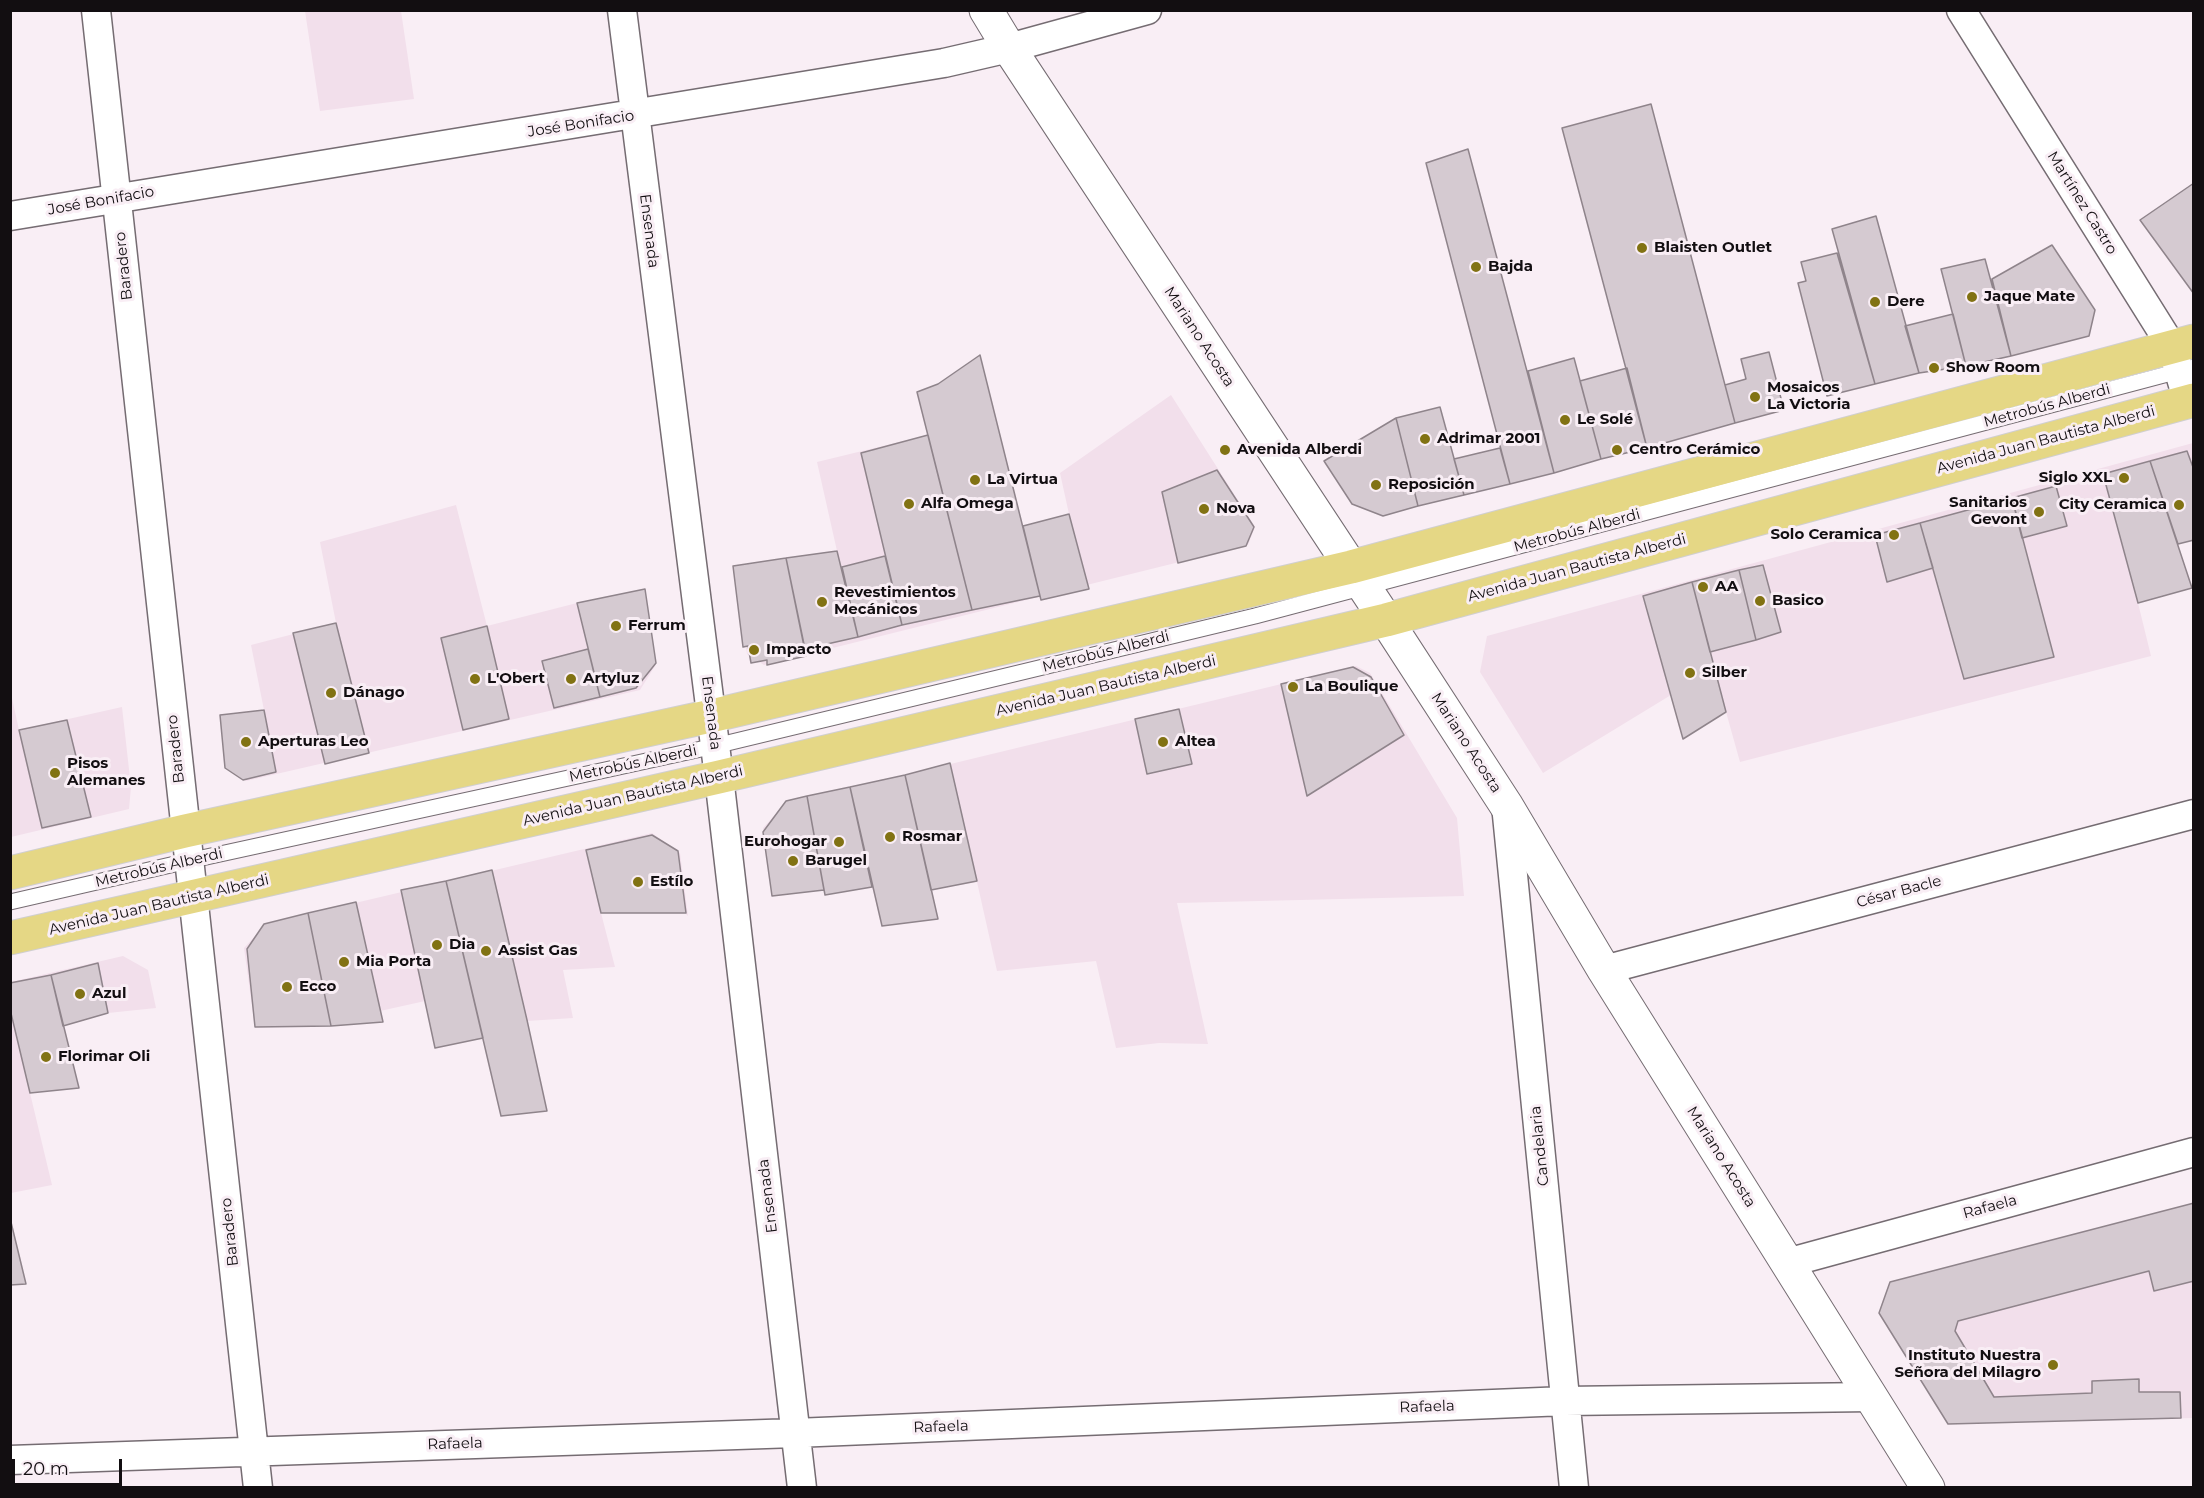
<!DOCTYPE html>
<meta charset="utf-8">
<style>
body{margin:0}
#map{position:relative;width:2204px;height:1498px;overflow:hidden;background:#f9eef5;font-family:Montserrat,sans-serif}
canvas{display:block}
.frame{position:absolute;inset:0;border:12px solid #120e11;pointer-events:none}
.scale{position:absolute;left:12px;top:1459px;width:110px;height:27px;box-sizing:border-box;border:3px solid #120e11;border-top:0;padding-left:8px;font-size:18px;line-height:21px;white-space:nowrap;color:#120e11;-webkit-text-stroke:4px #f9eef5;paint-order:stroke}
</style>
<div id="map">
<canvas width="2204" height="1498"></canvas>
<div class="frame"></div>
<div class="scale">20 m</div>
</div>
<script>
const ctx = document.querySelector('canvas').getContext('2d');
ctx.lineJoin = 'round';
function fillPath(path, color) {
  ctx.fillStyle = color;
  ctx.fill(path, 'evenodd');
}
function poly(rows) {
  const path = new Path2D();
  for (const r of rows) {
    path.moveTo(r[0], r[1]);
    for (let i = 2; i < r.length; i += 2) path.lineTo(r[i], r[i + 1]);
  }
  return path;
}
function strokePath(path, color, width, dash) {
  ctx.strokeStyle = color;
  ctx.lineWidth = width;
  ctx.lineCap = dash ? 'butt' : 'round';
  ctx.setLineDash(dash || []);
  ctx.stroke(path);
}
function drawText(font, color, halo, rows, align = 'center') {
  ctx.font = font + ' Montserrat,sans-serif';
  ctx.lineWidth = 6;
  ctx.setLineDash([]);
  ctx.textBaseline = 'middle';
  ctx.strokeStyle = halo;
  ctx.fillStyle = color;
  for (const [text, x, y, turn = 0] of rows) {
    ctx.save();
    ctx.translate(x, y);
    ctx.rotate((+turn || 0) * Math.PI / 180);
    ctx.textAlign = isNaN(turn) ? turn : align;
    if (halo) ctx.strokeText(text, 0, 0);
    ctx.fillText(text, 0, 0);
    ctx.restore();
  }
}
fillPath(poly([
 [305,11,401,11,414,99,320,111],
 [980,355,1023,526,1069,514,1060,473,1171,395,1255,527,1248,545,764,665,747,654,733,566,837,551,817,462,928,435,917,392,938,384],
 [2193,443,2193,540,2178,544,2192,588,2138,603,2151,656,1740,762,1726,712,1671,695,1543,773,1480,672,1487,636],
 [456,505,487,626,577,603,645,589,655,666,640,690,246,781,226,765,220,715,264,710,251,645,336,623,320,542],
 [1356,666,1370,673,1457,818,1464,896,1177,903,1208,1044,1159,1043,1116,1048,1096,961,997,971,977,882,932,890,938,919,882,926,872,887,825,895,824,890,772,896,763,828,785,804],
 [10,689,19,730,122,707,131,787,129,809,11,837],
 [652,833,680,853,688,916,685,913,601,913,615,967,563,970,573,1018,527,1021,547,1111,501,1116,483,1038,435,1048,425,1001,380,1011,383,1022,255,1027,244,948,266,924],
 [123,956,148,970,156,1008,108,1013,64,1026,79,1088,30,1093,52,1185,11,1193,11,982],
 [2193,1203,2193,1418,1948,1424,1879,1313,1890,1282]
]), '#f2dfeb');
const building = poly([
 [1651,104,1735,423,1647,448,1562,128,1651,104],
 [1468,149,1554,473,1510,484,1426,163,1468,149],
 [2194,183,2194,294,2140,220,2194,183],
 [1876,216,1919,373,1875,384,1832,229,1876,216],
 [2052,245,2095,310,2089,336,2011,356,1992,279,2052,245],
 [1837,253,1875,384,1827,396,1798,283,1806,281,1801,262,1837,253],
 [1985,259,2011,356,1966,366,1941,269,1985,259],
 [1953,314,1966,366,1919,373,1905,326,1953,314],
 [1769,352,1784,410,1735,423,1725,385,1746,379,1741,359,1769,352],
 [980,355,1040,596,972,610,917,392,938,384,980,355],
 [1574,358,1601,459,1554,473,1528,371,1574,358],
 [1627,368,1647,448,1601,459,1580,381,1627,368],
 [1440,407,1464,495,1418,506,1396,418,1440,407],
 [1396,418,1418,506,1383,516,1352,504,1324,461,1396,418],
 [928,435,972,610,902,625,861,453,928,435],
 [1500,448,1510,484,1464,495,1454,459,1500,448],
 [2187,451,2194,470,2194,540,2178,544,2150,461,2187,451],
 [2150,461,2192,588,2138,603,2103,474,2150,461],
 [1217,470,1254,527,1246,546,1178,563,1162,492,1217,470],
 [2056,486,2067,526,2022,538,2012,498,2056,486],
 [2012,498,2054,657,1964,679,1920,523,2012,498],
 [1069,514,1089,589,1041,600,1023,526,1069,514],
 [1920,523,1933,568,1887,582,1875,535,1920,523],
 [837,551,858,637,805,649,786,558,837,551],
 [885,556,902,625,858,637,842,567,885,556],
 [786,558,806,656,767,665,767,660,751,663,748,646,743,647,733,566,786,558],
 [1763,565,1781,632,1756,640,1739,570,1763,565],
 [1739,570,1756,640,1710,652,1692,582,1739,570],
 [1692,582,1726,712,1683,739,1643,596,1692,582],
 [645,589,656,663,636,688,600,697,577,603,645,589],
 [336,623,369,753,325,764,293,633,336,623],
 [487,626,509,719,463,730,441,638,487,626],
 [588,649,600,697,554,708,542,661,588,649],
 [1353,667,1371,677,1404,735,1307,796,1281,684,1353,667],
 [1179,709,1192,764,1147,774,1135,719,1179,709],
 [264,710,276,772,243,780,225,768,220,715,264,710],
 [67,720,91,817,42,828,19,730,67,720],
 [950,763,977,881,931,890,905,775,950,763],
 [905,775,938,919,882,926,850,787,905,775],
 [850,787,872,887,825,895,807,796,850,787],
 [807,796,824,890,772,896,763,832,786,801,807,796],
 [652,835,678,851,686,913,601,913,586,850,652,835],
 [492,870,527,1020,547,1111,501,1116,446,881,492,870],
 [446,881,483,1038,435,1048,401,890,446,881],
 [356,902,383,1022,331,1026,308,913,356,902],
 [308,913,331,1026,255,1027,247,949,264,924,308,913],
 [98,963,108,1013,63,1026,51,975,98,963],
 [51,975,79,1088,30,1093,10,1009,10,983,51,975],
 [2194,1203,2194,1281,2154,1291,2149,1271,1958,1321,1955,1331,1994,1397,2092,1393,2092,1381,2139,1379,2139,1392,2180,1392,2181,1418,1948,1424,1879,1313,1890,1282,2194,1203],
 [10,1218,26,1284,10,1285,10,1218]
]);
fillPath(building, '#d5cad1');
strokePath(building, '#8f848b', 1.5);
const service = poly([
 [10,902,188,861,715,746,1255,616,2194,367]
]);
const minor = poly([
 [96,10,258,1488],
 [622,10,719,777,802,1488],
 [1961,10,2172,347,2188,402],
 [10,216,944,63,1009,48,1147,10],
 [1506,805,1574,1488],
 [1604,970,2194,814],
 [1787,1263,2194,1152],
 [10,1460,795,1433,1565,1401,1871,1397]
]);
const tertiary = poly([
 [986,10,1009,48,1386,620,1506,805,1604,970,1928,1488]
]);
const primary = poly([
 [10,873,185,831,711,716,1351,567,2194,341],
 [10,938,719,777,1386,620,2194,400]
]);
strokePath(service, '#756c72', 17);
strokePath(minor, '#756c72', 31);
strokePath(tertiary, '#756c72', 35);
strokePath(primary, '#d0cfcf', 35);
strokePath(service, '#fff', 15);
strokePath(minor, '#fff', 28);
strokePath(tertiary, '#fff', 33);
strokePath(primary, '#e5d785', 33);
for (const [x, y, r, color] of [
 [1642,248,6,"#817213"],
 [1476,267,6,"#817213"],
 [1972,297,6,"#817213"],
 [1875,302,6,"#817213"],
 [1934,368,6,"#817213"],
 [1755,397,6,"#817213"],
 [1565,420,6,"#817213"],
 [1425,439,6,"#817213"],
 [1225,450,6,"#817213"],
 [1617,450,6,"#817213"],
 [2124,478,6,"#817213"],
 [975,480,6,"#817213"],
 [1376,485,6,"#817213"],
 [909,504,6,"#817213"],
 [2179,505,6,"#817213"],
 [1204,509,6,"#817213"],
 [2039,512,6,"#817213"],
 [1894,535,6,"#817213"],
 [1703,587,6,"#817213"],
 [1760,601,6,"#817213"],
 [822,602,6,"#817213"],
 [616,626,6,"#817213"],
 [754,650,6,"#817213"],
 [1690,673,6,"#817213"],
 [475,679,6,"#817213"],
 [571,679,6,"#817213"],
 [1293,687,6,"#817213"],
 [331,693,6,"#817213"],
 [246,742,6,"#817213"],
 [1163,742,6,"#817213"],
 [55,773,6,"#817213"],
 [890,837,6,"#817213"],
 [839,842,6,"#817213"],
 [793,861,6,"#817213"],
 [638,882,6,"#817213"],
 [437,945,6,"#817213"],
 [486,951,6,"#817213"],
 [344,962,6,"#817213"],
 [287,987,6,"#817213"],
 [80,994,6,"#817213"],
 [46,1057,6,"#817213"],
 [2053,1365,6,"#817213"]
]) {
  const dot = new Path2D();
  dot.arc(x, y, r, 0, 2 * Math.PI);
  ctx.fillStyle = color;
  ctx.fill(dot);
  strokePath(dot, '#f9eef5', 2);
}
drawText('15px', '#120e11', '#f9eef5', [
 ["José Bonifacio",581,124,-9],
 ["José Bonifacio",101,201,-10],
 ["Martínez Castro",2082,203,58],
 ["Ensenada",649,231,83],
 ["Baradero",124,266,-96],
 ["Mariano Acosta",1199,337,57],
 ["Metrobús Alberdi",2047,406,-15],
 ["Avenida Juan Bautista Alberdi",2046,440,-15],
 ["Metrobús Alberdi",1577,531,-15],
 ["Avenida Juan Bautista Alberdi",1577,568,-15],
 ["Metrobús Alberdi",1106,652,-14],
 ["Avenida Juan Bautista Alberdi",1106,686,-13],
 ["Ensenada",711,713,83],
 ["Mariano Acosta",1466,743,57],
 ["Baradero",176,749,-96],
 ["Metrobús Alberdi",633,764,-12],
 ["Avenida Juan Bautista Alberdi",633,796,-13],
 ["Metrobús Alberdi",159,868,-13],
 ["César Bacle",1899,892,-15],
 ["Avenida Juan Bautista Alberdi",159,905,-13],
 ["Candelaria",1540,1146,-96],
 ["Mariano Acosta",1721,1157,58],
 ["Ensenada",768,1196,-97],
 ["Rafaela",1990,1207,-15],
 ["Baradero",230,1232,-96],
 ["Rafaela",1427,1407,-2],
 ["Rafaela",941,1427,-2],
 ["Rafaela",455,1444,-2]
]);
drawText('bold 15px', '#120e11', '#f9eef5', [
 ["Blaisten Outlet",1654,248],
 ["Bajda",1488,267],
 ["Jaque Mate",1984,297],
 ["Dere",1887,302],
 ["Show Room",1946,368],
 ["Mosaicos",1767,388],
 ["La Victoria",1767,405],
 ["Le Solé",1577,420],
 ["Adrimar 2001",1437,439],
 ["Avenida Alberdi",1237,450],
 ["Centro Cerámico",1629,450],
 ["Siglo XXL",2112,478,"right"],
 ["La Virtua",987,480],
 ["Reposición",1388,485],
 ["Sanitarios",2027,503,"right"],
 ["Gevont",2027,520,"right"],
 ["Alfa Omega",921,504],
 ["City Ceramica",2167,505,"right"],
 ["Nova",1216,509],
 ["Solo Ceramica",1882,535,"right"],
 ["AA",1715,587],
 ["Revestimientos",834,593],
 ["Mecánicos",834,610],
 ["Basico",1772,601],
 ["Ferrum",628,626],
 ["Impacto",766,650],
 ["Silber",1702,673],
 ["L'Obert",487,679],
 ["Artyluz",583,679],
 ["La Boulique",1305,687],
 ["Dánago",343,693],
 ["Aperturas Leo",258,742],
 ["Altea",1175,742],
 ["Pisos",67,764],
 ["Alemanes",67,781],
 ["Rosmar",902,837],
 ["Eurohogar",827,842,"right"],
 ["Barugel",805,861],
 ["Estílo",650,882],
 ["Dia",449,945],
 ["Assist Gas",498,951],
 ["Mia Porta",356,962],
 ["Ecco",299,987],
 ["Azul",92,994],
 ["Florimar Oli",58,1057],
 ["Instituto Nuestra",2041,1356,"right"],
 ["Señora del Milagro",2041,1373,"right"]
], 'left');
</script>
